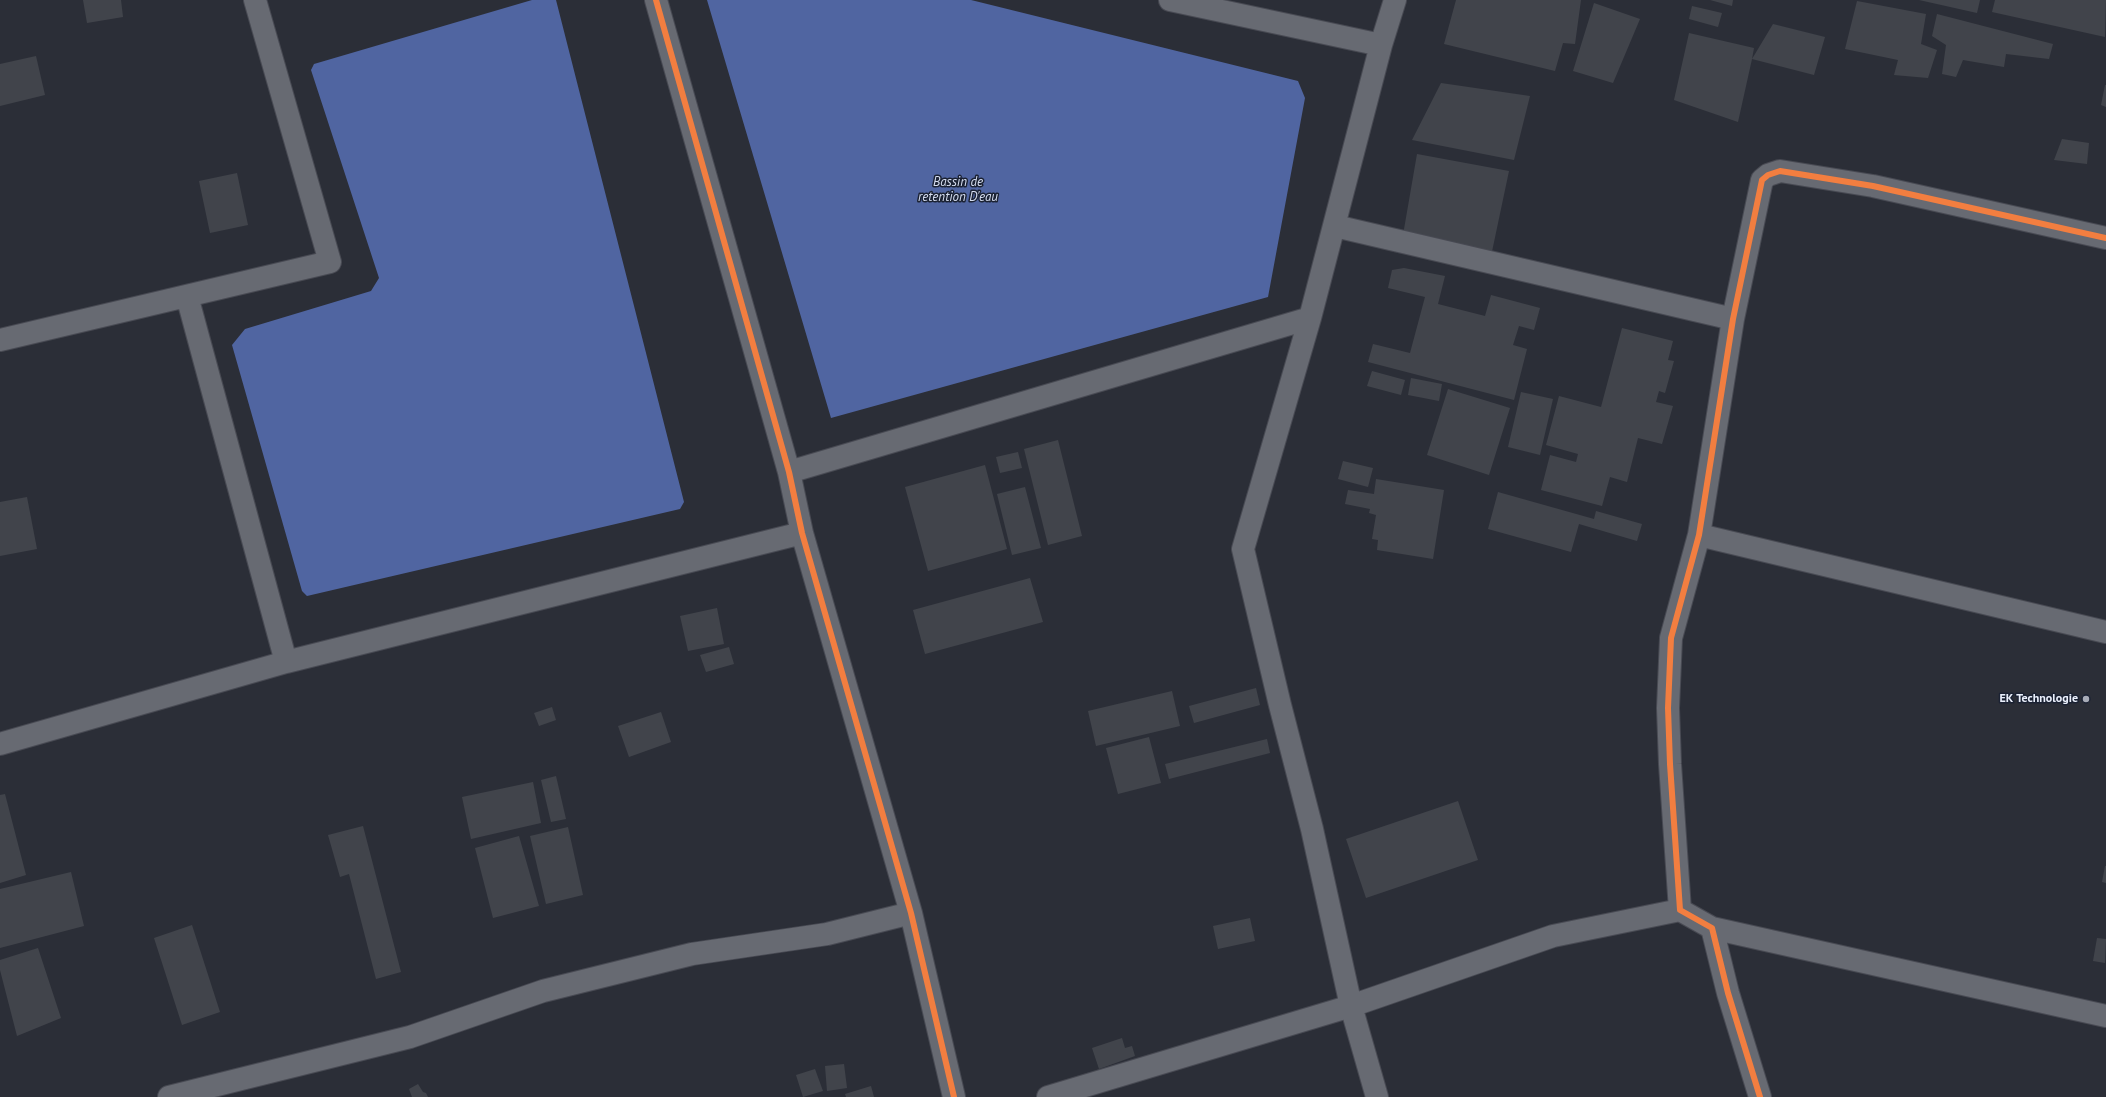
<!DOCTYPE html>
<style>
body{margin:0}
canvas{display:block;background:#2b2e37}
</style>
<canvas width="2106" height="1097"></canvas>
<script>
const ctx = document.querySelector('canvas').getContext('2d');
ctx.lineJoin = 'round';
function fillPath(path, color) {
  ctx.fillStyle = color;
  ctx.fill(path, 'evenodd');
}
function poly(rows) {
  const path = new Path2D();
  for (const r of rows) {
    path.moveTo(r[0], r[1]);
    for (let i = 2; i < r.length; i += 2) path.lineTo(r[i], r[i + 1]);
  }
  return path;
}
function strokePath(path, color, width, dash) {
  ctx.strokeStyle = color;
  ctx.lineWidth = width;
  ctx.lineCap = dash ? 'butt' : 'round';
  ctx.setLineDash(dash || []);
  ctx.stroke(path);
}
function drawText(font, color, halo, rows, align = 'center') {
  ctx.font = font + ' "PT Sans",sans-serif';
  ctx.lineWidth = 3;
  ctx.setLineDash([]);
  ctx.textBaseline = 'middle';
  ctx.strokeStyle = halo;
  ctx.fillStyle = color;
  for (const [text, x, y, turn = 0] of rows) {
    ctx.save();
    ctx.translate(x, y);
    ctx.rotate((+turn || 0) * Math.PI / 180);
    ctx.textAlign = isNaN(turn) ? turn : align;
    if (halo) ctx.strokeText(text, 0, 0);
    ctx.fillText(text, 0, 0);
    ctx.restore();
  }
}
fillPath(poly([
 [532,0,556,0,684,502,680,509,307,596,302,591,232,345,245,329,371,291,379,278,311,70,314,64],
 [707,0,971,0,1298,81,1305,98,1268,297,831,418]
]), '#5065a1');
fillPath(poly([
 [83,0,121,0,123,17,87,23],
 [1456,0,1581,0,1575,44,1563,43,1555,71,1444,44],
 [1710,0,1733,0,1732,6],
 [1919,0,1980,0,1977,13],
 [1995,0,2106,0,2105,37,1992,12],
 [1857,1,1926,14,1921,44,1937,50,1928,78,1894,75,1898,60,1845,49],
 [1594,3,1640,19,1613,83,1573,71],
 [1692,6,1722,13,1718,27,1689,19],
 [1937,14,2053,44,2049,59,2006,54,2004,67,1963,60,1956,77,1942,74,1946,45,1932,36],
 [1773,24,1825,37,1814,75,1752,59,1738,122,1674,100,1689,33,1754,48,1752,59],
 [36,56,45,95,0,106,0,64],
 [1441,83,1530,96,1514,160,1412,140],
 [2105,85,2106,85,2106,107,2101,105],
 [2062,139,2089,143,2087,164,2054,160],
 [1417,154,1509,171,1490,261,1403,235],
 [237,173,248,225,210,233,199,181],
 [1404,268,1445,276,1438,304,1485,316,1491,295,1540,308,1534,330,1519,326,1513,345,1527,349,1514,400,1368,362,1373,344,1410,353,1425,297,1388,288,1392,270],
 [1622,328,1673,341,1668,360,1674,361,1665,393,1659,391,1656,402,1673,406,1662,444,1638,438,1627,482,1610,477,1602,506,1541,490,1550,455,1576,462,1578,454,1546,445,1559,396,1601,407],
 [1372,371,1405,380,1401,395,1367,386],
 [1411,378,1442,384,1439,401,1408,395],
 [1448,389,1510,408,1489,475,1427,455],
 [1521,392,1553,399,1540,455,1508,447],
 [1058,440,1082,536,1048,545,1024,449],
 [1018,452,1022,468,1000,473,996,457],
 [1343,461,1373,468,1368,487,1338,479],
 [985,465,1007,549,928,571,905,487],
 [1376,479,1444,490,1433,559,1377,550,1378,540,1372,539,1376,515,1369,513,1370,509,1345,504,1348,490,1374,494],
 [1025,487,1041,548,1012,555,997,494],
 [1498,492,1594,519,1596,511,1642,524,1637,541,1579,524,1571,552,1488,529],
 [27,497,37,549,0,556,0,502],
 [1030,578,1043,622,925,654,913,610],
 [717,608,724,644,688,651,680,616],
 [729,647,734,664,706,672,700,655],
 [1256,688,1260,705,1194,723,1189,706],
 [1172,691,1180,726,1096,746,1088,711],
 [552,707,556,720,539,726,534,713],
 [661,712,671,742,629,757,618,726],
 [1149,737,1161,783,1118,794,1106,748],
 [1267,739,1270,753,1169,779,1165,764],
 [556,776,566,819,551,822,541,780],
 [533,782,541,823,471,839,462,797],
 [5,794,26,875,0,883,0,795],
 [1458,801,1478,860,1366,898,1346,839],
 [363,826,401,972,376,979,349,874,340,877,328,835],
 [568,827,583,895,546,904,530,836],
 [519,836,539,906,493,918,475,848],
 [2105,866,2106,866,2106,883,2102,882],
 [71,872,84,926,0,948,0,889],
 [1250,918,1255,941,1218,949,1213,926],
 [192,925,220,1012,182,1025,154,938],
 [2097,938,2106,939,2105,963,2093,961],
 [38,948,61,1018,17,1036,0,970,0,960],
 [1122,1038,1125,1048,1132,1046,1135,1056,1099,1069,1092,1048],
 [844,1064,847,1088,827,1091,825,1066],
 [815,1069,823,1091,803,1097,796,1075],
 [418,1084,423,1092,426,1093,428,1097,412,1097,409,1089],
 [871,1086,874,1097,846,1097,845,1094]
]), '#41444b');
const minor = poly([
 [656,0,789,472,802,533,911,913,954,1097],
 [1170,0,1381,45],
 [1335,226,1733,319],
 [187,296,286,662],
 [0,340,330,262,255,0],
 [789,472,1310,318],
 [1699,535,2106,632],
 [0,744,286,662,802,533],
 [1712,928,2106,1016],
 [169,1097,410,1037,543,991,692,954,827,934,911,913],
 [1048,1097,1351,1006,1553,936,1680,910],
 [1377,1097,1351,1006,1312,829,1280,705,1243,549,1310,318,1381,45,1395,0],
 [1760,1097,1728,993,1712,928,1680,910,1670,764,1668,708,1671,638,1699,535,1733,319,1762,180,1768,175,1780,171,1873,186,2106,238]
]);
strokePath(minor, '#484a53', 24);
strokePath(minor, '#676a72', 22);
strokePath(poly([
 [656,0,789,472,802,533,911,913,954,1097],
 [1760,1097,1728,993,1712,928,1680,910,1670,764,1668,708,1671,638,1699,535,1733,319,1762,180,1768,175,1780,171,1873,186,2106,238]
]), '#f27e40', 6);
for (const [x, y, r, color] of [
 [2086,699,4,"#a8acb7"]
]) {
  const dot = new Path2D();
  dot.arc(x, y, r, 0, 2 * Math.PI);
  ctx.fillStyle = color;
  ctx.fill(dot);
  strokePath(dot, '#1b2233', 1.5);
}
drawText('bold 12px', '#ebf0fc', '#1b2233', [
 ["EK Technologie",2078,699]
], 'right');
drawText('italic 13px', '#d6def1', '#1b2233', [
 ["Bassin de",958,182],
 ["retention D'eau",958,197]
]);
</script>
